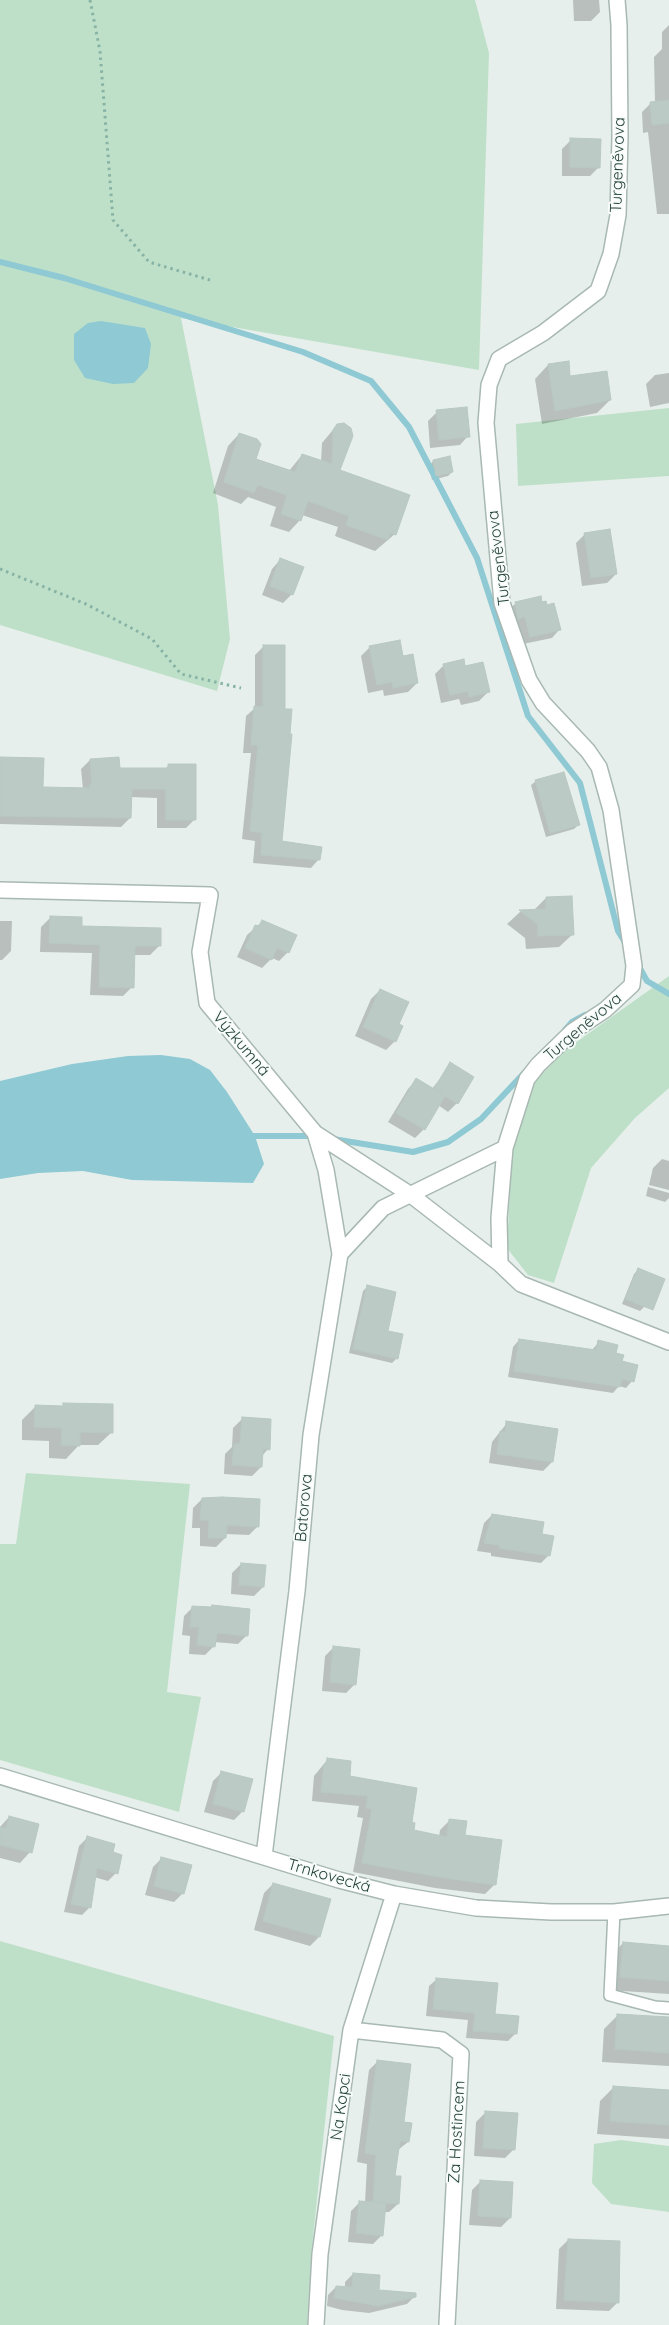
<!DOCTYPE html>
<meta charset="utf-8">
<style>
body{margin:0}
canvas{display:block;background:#e6efeb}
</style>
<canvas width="669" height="2325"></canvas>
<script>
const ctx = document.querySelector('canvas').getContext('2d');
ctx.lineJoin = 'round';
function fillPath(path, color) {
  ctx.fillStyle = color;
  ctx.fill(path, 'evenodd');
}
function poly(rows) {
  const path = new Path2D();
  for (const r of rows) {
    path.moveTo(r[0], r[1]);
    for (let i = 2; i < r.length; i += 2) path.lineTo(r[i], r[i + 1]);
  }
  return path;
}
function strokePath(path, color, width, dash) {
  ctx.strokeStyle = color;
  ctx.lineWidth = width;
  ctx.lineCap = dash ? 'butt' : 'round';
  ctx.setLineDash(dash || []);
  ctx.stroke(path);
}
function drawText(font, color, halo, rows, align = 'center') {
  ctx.font = font + ' Quicksand,sans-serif';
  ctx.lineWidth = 4;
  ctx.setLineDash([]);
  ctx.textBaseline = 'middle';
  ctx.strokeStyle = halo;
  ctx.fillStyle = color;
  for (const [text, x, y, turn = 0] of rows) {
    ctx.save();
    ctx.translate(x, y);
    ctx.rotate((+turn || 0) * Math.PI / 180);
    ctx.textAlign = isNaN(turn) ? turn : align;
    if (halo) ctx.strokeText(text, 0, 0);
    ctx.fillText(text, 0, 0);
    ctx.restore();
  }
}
fillPath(poly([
 [0,0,475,0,489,53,479,370,181,318,218,505,230,639,217,691,0,625],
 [669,408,669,476,518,486,516,424],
 [669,976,669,1088,635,1118,591,1168,554,1283,528,1275,507,1248,512,1148,536,1080,568,1048],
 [26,1473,190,1484,167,1692,201,1697,179,1812,0,1760,0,1544,16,1544],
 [0,1941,334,2036,312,2247,307,2325,0,2325],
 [621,2140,669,2146,669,2212,611,2204,592,2183,594,2144]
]), '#bfe0c8');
fillPath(poly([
 [101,321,145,328,151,344,148,368,134,383,113,384,85,378,74,360,74,334,88,323],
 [161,1055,190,1059,210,1070,227,1092,255,1136,264,1164,253,1183,132,1180,83,1171,38,1173,0,1179,0,1081,72,1064,128,1056]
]), '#8ec9d4');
fillPath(poly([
 [573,0,599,0,600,12,591,21,574,21],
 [669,25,669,214,657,214,648,132,643,133,642,112,651,103,655,103,654,57,662,49,662,32],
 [571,140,599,167,590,176,562,176,562,149],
 [548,365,569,378,610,400,597,413,542,424,535,379],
 [669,373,669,403,650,407,646,384,655,375],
 [437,412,468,436,460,445,430,448,428,421],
 [337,425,338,471,395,534,375,551,335,536,338,527,302,515,300,520,289,532,270,526,276,507,248,497,241,504,213,493,228,446,239,434,255,460,289,471,302,455,321,462,322,443],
 [433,461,452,472,448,476,432,480,429,466],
 [585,534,616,574,607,583,582,586,576,543],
 [280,560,292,594,283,603,262,595,272,569],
 [540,598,541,603,559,630,552,638,523,644,518,624,511,626,507,611,515,604],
 [263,647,284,710,280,842,319,859,311,868,253,863,255,841,242,839,251,753,243,753,246,716,255,708,255,655],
 [370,647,402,657,417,683,408,692,384,696,383,690,368,693,361,656],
 [444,665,464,667,488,692,479,701,461,705,459,699,441,703,435,674],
 [90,760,119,769,165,769,169,765,195,819,186,828,157,828,157,798,130,797,130,818,121,827,0,824,0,768,42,788,83,789,81,769],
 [536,781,579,824,574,829,546,837,531,785],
 [546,898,573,934,559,947,526,949,525,938,507,924,520,912,533,911],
 [50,918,80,927,159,946,150,955,133,955,132,987,123,996,90,995,92,953,40,952,41,927],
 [0,921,12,921,11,951,2,960,0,960],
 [263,921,288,952,279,961,272,958,262,968,237,957,247,935],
 [380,990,397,1024,395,1041,386,1050,355,1036,371,999],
 [451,1064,457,1103,448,1112,438,1105,424,1129,415,1138,388,1122,408,1089,416,1080,432,1089],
 [662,1159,669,1161,669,1190,649,1185,653,1168],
 [648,1187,669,1193,669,1198,665,1202,646,1196],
 [638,1270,652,1275,644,1307,640,1311,622,1304,634,1274],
 [367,1287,397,1358,392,1363,349,1353,363,1291],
 [519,1340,591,1351,599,1342,615,1354,632,1381,626,1388,619,1386,613,1393,508,1377,513,1347],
 [35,1407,112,1432,98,1445,79,1445,66,1459,49,1458,49,1441,22,1440,22,1420],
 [242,1419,268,1449,262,1456,261,1467,252,1476,224,1474,225,1454,232,1447,233,1428],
 [507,1423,552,1462,543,1471,489,1463,492,1442],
 [202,1499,258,1526,249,1535,225,1534,225,1538,216,1547,200,1546,200,1528,192,1528,193,1508],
 [492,1515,540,1535,549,1555,541,1563,491,1556,491,1553,477,1551,484,1523],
 [241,1564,263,1587,254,1596,231,1594,232,1573],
 [193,1607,247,1635,238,1644,214,1642,214,1646,205,1655,189,1654,190,1636,182,1635,184,1616],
 [334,1647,355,1684,346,1693,322,1691,325,1656],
 [328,1759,348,1777,411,1823,413,1830,439,1837,440,1830,450,1820,464,1836,495,1884,485,1894,435,1888,353,1872,363,1818,357,1817,359,1806,312,1801,314,1776],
 [222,1772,243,1811,234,1820,204,1812,213,1781],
 [9,1817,30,1852,20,1863,0,1858,0,1827],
 [87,1838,112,1853,116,1873,108,1881,94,1877,90,1907,82,1915,64,1912,79,1846],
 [162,1858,183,1893,174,1902,145,1895,153,1867],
 [273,1884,319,1937,310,1946,254,1930,264,1893],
 [623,1943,669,1947,669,1994,607,1990,610,1957],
 [437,1979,494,2015,516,2033,508,2041,466,2038,468,2020,426,2016,429,1986],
 [618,2015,669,2019,669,2066,602,2062,604,2029],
 [378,2061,403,2124,408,2142,398,2150,394,2177,398,2204,389,2212,384,2212,382,2235,373,2244,348,2242,351,2211,360,2202,365,2203,367,2164,357,2162,369,2070],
 [613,2088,669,2091,669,2139,597,2134,600,2101],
 [485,2113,514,2149,505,2158,474,2156,476,2122],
 [481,2181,510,2218,501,2227,469,2225,472,2190],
 [568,2240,618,2302,609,2311,556,2309,559,2249],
 [353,2274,378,2291,415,2296,407,2304,369,2313,342,2310,327,2306,328,2295,336,2287,345,2288,345,2282]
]), '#0003');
strokePath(poly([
 [0,262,64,278,303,352,371,381,409,427,477,558,528,716,580,783,618,931,626,944],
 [637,963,647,981,669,994],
 [565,1030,572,1022,585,1015],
 [248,1136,316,1136],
 [333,1139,413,1152,448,1142,481,1119,525,1072]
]), '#8ec9d4', 6);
const building = poly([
 [669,100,669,123,652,125,650,102,669,100],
 [570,138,601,139,600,168,570,167,570,138],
 [569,361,570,376,607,371,611,400,555,411,548,364,569,361],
 [467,407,470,437,439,440,436,410,467,407],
 [344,423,351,428,353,436,340,470,410,495,396,535,390,533,388,540,346,525,349,516,308,501,301,521,281,514,287,495,258,485,254,493,224,482,239,433,257,439,261,444,256,459,295,472,302,454,332,464,333,430,337,424,344,423],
 [450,456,453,472,436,476,433,460,450,456],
 [610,529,617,574,591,578,584,533,610,529],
 [280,558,304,567,293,595,270,586,280,558],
 [541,596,542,602,546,601,547,605,554,603,561,630,530,637,525,617,518,619,515,602,541,596],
 [400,640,403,656,413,654,418,683,393,688,392,682,377,685,369,646,400,640],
 [263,645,285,645,285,709,292,709,290,734,292,734,282,841,322,847,320,860,261,855,262,833,250,831,258,745,251,745,254,706,263,707,263,645],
 [464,659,465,666,483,662,490,692,469,697,468,691,450,695,443,664,464,659],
 [0,757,44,758,43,787,90,788,90,784,92,784,90,759,119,757,120,768,168,768,168,764,196,764,196,820,166,820,166,789,132,789,131,818,0,816,0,757],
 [564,772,580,825,550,833,535,780,564,772],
 [572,896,574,935,538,936,538,925,519,910,546,909,546,897,572,896],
 [50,916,82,917,82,926,161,928,161,946,135,946,134,988,99,987,100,945,49,943,50,916],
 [262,920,297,935,289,953,277,948,272,960,245,948,255,925,259,926,262,920],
 [380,989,409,1002,399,1024,403,1026,396,1042,363,1027,380,989],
 [450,1062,474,1077,458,1104,445,1096,425,1130,396,1113,416,1078,444,1095,434,1089,450,1062],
 [638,1268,665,1279,653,1310,625,1299,638,1268],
 [367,1285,396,1292,388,1331,403,1334,398,1359,353,1349,367,1285],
 [519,1339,596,1350,598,1340,618,1345,616,1353,624,1355,622,1361,638,1365,634,1382,622,1379,620,1387,514,1371,519,1339],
 [63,1403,113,1404,113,1433,80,1432,80,1446,61,1445,62,1428,34,1427,35,1405,63,1406,63,1403],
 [242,1417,271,1419,270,1450,263,1449,262,1467,232,1465,234,1444,240,1444,242,1417],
 [506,1421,558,1429,553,1462,497,1454,500,1431,505,1432,506,1421],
 [222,1497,260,1499,259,1527,227,1525,226,1538,208,1538,209,1520,200,1520,202,1498,222,1497],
 [492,1514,544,1522,542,1534,554,1536,550,1556,499,1548,499,1545,484,1543,492,1514],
 [241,1563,266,1565,264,1587,239,1585,241,1563],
 [212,1605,250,1609,248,1636,217,1633,215,1647,197,1645,199,1627,190,1627,192,1606,211,1607,212,1605],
 [333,1646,360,1649,356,1685,330,1682,333,1646],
 [327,1758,351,1761,350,1776,417,1788,412,1822,415,1823,414,1830,447,1837,449,1819,467,1821,465,1835,502,1840,496,1885,445,1878,362,1863,372,1809,366,1808,368,1796,321,1792,324,1764,326,1765,327,1758],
 [221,1771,253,1779,244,1812,213,1804,221,1771],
 [9,1816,39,1824,32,1853,0,1845,0,1827,6,1828,9,1816],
 [87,1836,115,1844,113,1852,122,1855,118,1874,97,1868,91,1908,71,1904,87,1836],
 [161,1857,192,1865,184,1894,154,1886,161,1857],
 [273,1883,331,1899,320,1937,263,1921,273,1883],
 [623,1942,669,1946,669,1981,620,1977,623,1942],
 [436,1978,498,1983,495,2014,519,2016,517,2034,473,2031,475,2013,433,2009,436,1978],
 [617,2014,669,2017,669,2053,615,2049,617,2014],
 [377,2060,411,2064,404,2122,412,2123,409,2142,400,2141,395,2176,401,2176,399,2204,373,2202,376,2155,365,2153,377,2060],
 [613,2086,669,2090,669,2125,610,2121,613,2086],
 [485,2111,518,2113,515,2150,483,2148,485,2111],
 [480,2180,513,2182,511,2218,478,2216,480,2180],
 [359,2201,386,2203,383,2236,356,2233,359,2201],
 [568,2239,620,2241,619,2303,564,2300,568,2239],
 [353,2273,380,2275,379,2290,416,2293,416,2297,378,2306,334,2298,336,2286,352,2287,353,2273]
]);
fillPath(building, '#bbcac4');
strokePath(building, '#b8c9c2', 1);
const service = poly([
 [614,1912,610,1995,655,2007,669,2008]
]);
const minor = poly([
 [0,890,210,895,200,952,207,1003,315,1133,411,1195,500,1264,521,1284,669,1342],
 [315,1133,326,1170,340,1254],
 [500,1264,499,1218,505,1148,527,1079,538,1065,573,1031,605,1010,632,985,634,966,611,810,599,767,588,751,543,703,529,680,502,603,486,423,489,385,499,359,543,333,598,291,611,254,618,215,620,137,619,25,617,0],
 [0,1776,339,1880,394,1894,476,1908,551,1912,614,1912,669,1906],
 [264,1856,297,1591,311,1435,340,1254,383,1208,505,1148],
 [351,2030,442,2040,461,2054,447,2324],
 [316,2325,320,2254,351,2030,394,1894]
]);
strokePath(service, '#a8b8b2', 14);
strokePath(minor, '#a8b8b2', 18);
strokePath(poly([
 [90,0,100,51,113,220,149,262,210,280],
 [0,569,86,604,152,639,181,674,241,688]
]), '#86b3a5', 3, [2.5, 4]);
strokePath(service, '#fff', 11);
strokePath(minor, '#fff', 15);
drawText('16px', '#24423a', '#f7fbf9', [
 ["Turgeněvova",618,165,-88],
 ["Turgeněvova",499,558,-97],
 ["Turgeněvova",583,1027,-40],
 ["Výzkumná",241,1044,50],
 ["Batorova",304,1508,-85],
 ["Trnkovecká",329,1876,16],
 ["Na Kopci",341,2107,-82],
 ["Za Hostincem",457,2132,-87]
]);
</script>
